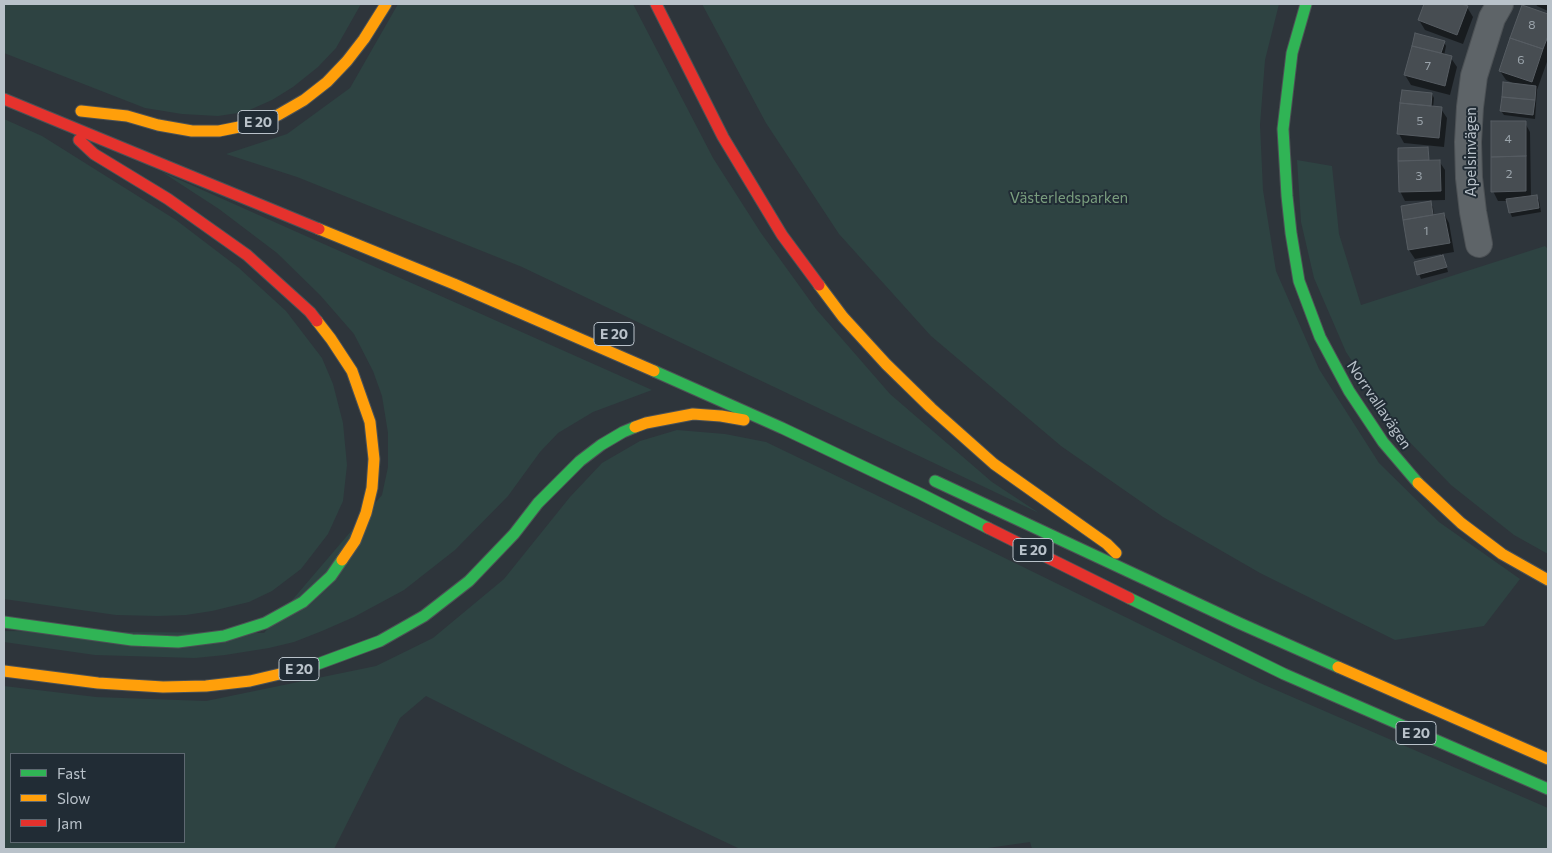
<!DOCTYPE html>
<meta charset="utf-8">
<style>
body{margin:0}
#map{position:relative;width:1552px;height:853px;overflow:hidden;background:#2e353b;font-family:Commissioner,sans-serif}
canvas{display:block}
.frame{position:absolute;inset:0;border:5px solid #b9c2ca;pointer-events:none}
.legend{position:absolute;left:10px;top:753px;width:175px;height:90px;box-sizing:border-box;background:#212c35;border:1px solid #5e6871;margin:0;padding:6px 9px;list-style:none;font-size:15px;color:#b9c2ca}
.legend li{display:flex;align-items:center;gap:10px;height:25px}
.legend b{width:25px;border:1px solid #5e6871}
</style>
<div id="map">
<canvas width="1552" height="853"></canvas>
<div class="frame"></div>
<ul class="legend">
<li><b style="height:6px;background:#30b455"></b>Fast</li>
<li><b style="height:6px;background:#ff9f0a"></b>Slow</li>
<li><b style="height:6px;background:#e5322d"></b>Jam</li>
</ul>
</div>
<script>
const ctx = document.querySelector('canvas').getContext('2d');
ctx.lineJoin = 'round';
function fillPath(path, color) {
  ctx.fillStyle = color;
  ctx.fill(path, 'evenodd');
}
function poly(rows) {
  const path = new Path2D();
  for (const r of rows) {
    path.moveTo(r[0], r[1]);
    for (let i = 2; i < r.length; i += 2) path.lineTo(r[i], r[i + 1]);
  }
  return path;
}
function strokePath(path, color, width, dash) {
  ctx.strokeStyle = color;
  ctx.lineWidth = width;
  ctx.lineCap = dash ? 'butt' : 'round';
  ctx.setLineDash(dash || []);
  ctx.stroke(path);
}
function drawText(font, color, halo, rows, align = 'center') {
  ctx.font = font + ' Commissioner,sans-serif';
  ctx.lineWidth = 4;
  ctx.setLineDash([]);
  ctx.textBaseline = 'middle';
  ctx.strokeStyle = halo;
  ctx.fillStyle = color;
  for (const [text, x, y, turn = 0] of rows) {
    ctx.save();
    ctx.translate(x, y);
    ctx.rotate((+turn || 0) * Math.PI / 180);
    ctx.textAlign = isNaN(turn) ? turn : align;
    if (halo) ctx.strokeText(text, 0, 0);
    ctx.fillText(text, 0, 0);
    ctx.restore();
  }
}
fillPath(poly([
 [4,4,361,4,336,48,318,67,293,87,272,100,245,112,218,116,182,114,145,108,4,53],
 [398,4,633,4,713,158,761,233,816,309,890,394,992,482,1039,513,522,267,297,177,226,154,287,134,350,88],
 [702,4,1279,4,1265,60,1260,125,1263,190,1276,271,1319,369,1379,463,1439,522,1520,579,1484,626,1395,640,1260,573,1163,517,1061,446,931,336,839,234,766,123],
 [4,119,42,136,176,220,239,268,286,311,322,358,333,384,343,423,347,465,343,501,328,534,301,569,272,591,249,602,212,611,186,615,158,616,116,615,4,599],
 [1297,160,1332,166,1339,234,1361,305,1545,246,1548,249,1548,554,1514,535,1451,485,1397,429,1346,352,1314,278,1301,222],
 [162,172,652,390,593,412,558,433,540,452,508,496,455,550,404,590,354,617,322,631,294,642,269,648,225,655,195,658,95,655,4,642,4,631,264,633,382,495,388,467,388,433,382,396,373,371,354,334,320,295,277,253,219,209],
 [677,430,725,434,766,442,872,493,1260,683,1548,808,1548,849,1032,849,1030,842,981,849,740,849,575,771,426,696,400,718,334,849,4,849,4,686,96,697,206,701,376,666,433,638,504,579,570,497,602,463,640,441],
 [11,754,184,754,184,842,11,842]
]), '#2e4342');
fillPath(poly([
 [1426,4,1461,4,1467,7,1473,17,1463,44,1425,30,1419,20],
 [1536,4,1548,4,1548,11,1537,6],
 [1523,6,1548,15,1548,59,1537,90,1535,119,1504,115,1501,111,1515,84,1506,80,1500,71],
 [1416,34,1444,42,1446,46,1444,56,1451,58,1457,67,1450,95,1411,85,1405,75],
 [1432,94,1434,98,1433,108,1441,109,1447,118,1444,147,1404,143,1399,134],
 [1525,123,1530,132,1531,197,1536,196,1539,200,1541,212,1512,217,1510,212,1508,201,1498,201,1493,191],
 [1427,148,1429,151,1427,151,1427,166,1430,166,1430,152,1430,161,1439,161,1445,170,1445,200,1405,201,1400,191,1399,149],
 [1430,203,1433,207,1434,216,1444,214,1449,223,1454,252,1442,254,1445,260,1448,272,1421,279,1415,263,1442,256,1441,254,1415,259,1409,250]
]), '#0007');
const building = poly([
 [1424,4,1461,4,1468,6,1457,35,1418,20,1424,4],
 [1522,5,1548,14,1548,36,1543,49,1510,38,1522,5],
 [1415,33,1445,41,1441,53,1412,46,1415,33],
 [1510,38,1543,49,1532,82,1499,71,1510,38],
 [1412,46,1452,56,1445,86,1404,75,1412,46],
 [1503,82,1536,86,1535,100,1502,97,1503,82],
 [1402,90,1432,93,1431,106,1400,103,1402,90],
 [1502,97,1535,100,1533,115,1500,111,1502,97],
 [1400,103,1442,107,1439,138,1397,134,1400,103],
 [1491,121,1526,121,1526,156,1491,157,1491,121],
 [1428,147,1429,160,1398,161,1398,148,1428,147],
 [1526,156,1526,191,1491,192,1491,157,1526,156],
 [1440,160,1441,191,1399,192,1398,161,1440,160],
 [1537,195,1539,208,1509,213,1506,199,1537,195],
 [1431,201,1433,215,1403,220,1401,206,1431,201],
 [1444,213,1450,243,1408,250,1403,220,1444,213],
 [1443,255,1447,267,1417,275,1414,262,1443,255]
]);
fillPath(building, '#474d52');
strokePath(building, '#565c62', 1);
const street = poly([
 [1479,244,1473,212,1469,178,1468,142,1470,107,1474,76,1492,18,1500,4]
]);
const fast = poly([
 [1306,4,1292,53,1283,129,1287,196,1291,233,1299,281,1320,337,1349,391,1383,442,1418,483],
 [654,371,782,428,921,494,988,528],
 [935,481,1239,623,1338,667],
 [1129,598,1284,674,1548,789],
 [4,622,132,640,178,642,224,636,265,623,303,602,331,576,342,560],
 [284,673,315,665,380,641,424,616,469,581,514,534,538,503,580,461,601,445,623,432,635,427]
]);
const slow = poly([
 [81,111,127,116,158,125,192,131,219,131,249,125,278,115,304,100,327,82,347,61,364,39,386,4],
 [319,229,454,284,654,371],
 [819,285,843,317,886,364,931,408,994,464,1107,544,1116,553],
 [317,321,331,339,352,371,370,422,374,459,372,488,366,513,355,541,342,560],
 [635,427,646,423,693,414,721,416,744,420],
 [1418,483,1461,523,1502,554,1548,580],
 [1338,667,1548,759],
 [4,671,98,683,163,687,206,686,250,681,284,673]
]);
const jam = poly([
 [656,4,723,137,782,235,819,285],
 [4,99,319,229],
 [79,140,94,154,168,199,247,255,310,312,317,321],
 [988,528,1129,598]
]);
strokePath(street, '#4c5155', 28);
strokePath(fast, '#4c5155', 13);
strokePath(slow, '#4c5155', 13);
strokePath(jam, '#4c5155', 13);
strokePath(street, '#5e6468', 26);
strokePath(fast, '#30b455', 11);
strokePath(slow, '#ff9f0a', 11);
strokePath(jam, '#e5322d', 11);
drawText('12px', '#9ca5ac', null, [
 ["8",1532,25],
 ["6",1521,60],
 ["7",1428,66],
 ["5",1420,121],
 ["4",1508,139],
 ["2",1509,174],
 ["3",1419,176],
 ["1",1426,231]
]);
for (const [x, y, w] of [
 [258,122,40],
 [614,334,40],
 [1033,550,40],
 [299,669,40],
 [1416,733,40]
]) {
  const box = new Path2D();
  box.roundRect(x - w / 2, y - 11.5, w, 23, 4);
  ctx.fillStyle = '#212c35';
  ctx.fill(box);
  strokePath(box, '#b9c2ca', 1);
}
drawText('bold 14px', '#b9c2ca', null, [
 ["E 20",258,122],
 ["E 20",614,334],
 ["E 20",1033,550],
 ["E 20",299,669],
 ["E 20",1416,733]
]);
drawText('15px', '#b9c2ca', '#212c35', [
 ["Apelsinvägen",1471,152,-90],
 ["Norrvallavägen",1379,405,56]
]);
drawText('15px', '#7a9e7e', '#212c35', [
 ["Västerledsparken",1069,198]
]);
</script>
